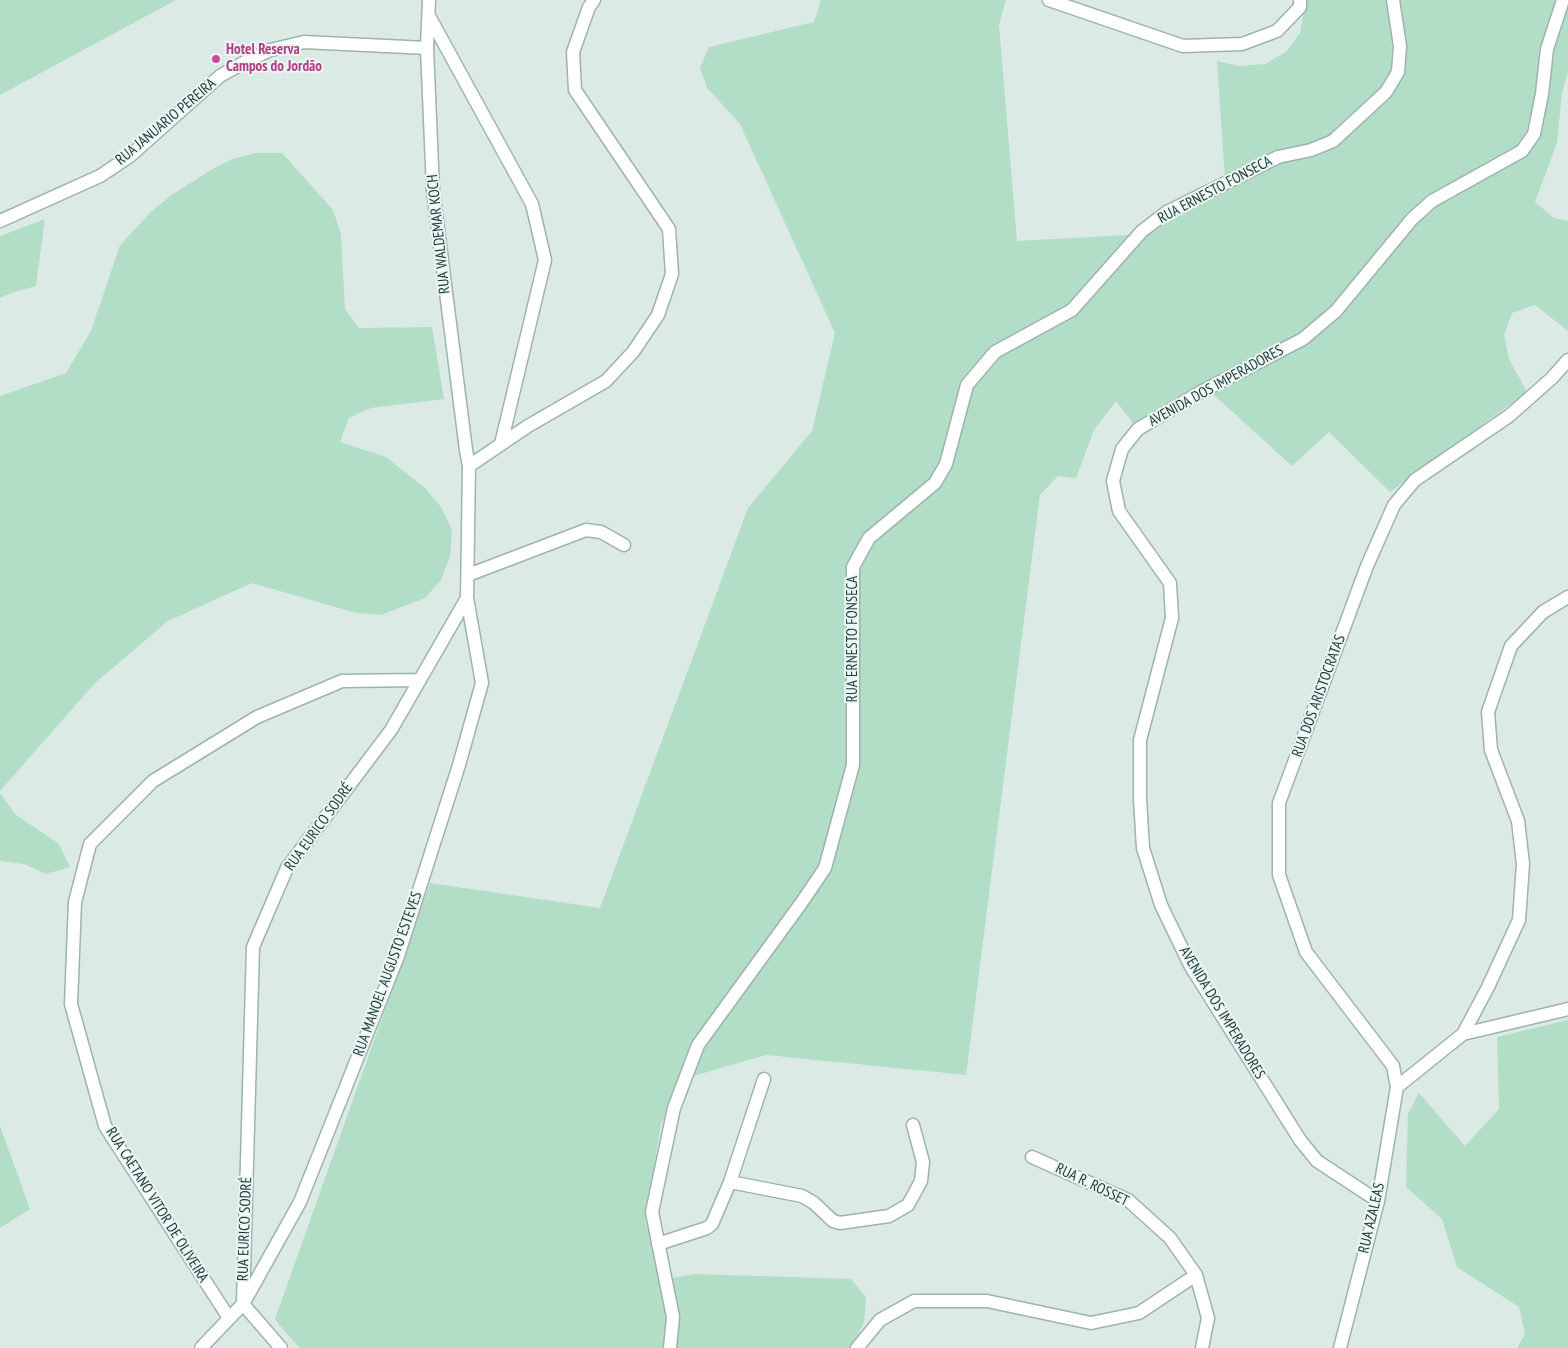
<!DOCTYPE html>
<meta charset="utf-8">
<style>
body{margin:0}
canvas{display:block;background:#dceae6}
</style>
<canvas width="1568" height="1348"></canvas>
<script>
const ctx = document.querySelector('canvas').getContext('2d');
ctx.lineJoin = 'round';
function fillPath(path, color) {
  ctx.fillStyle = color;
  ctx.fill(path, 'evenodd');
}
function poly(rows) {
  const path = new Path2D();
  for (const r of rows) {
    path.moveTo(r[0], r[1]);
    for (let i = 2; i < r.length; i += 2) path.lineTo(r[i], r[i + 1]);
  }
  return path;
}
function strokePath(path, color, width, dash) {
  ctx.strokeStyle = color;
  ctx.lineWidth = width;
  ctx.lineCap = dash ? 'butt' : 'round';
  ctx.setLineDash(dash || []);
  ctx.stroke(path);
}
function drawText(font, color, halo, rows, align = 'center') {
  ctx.font = font + ' "PT Sans Narrow",sans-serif';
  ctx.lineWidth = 4;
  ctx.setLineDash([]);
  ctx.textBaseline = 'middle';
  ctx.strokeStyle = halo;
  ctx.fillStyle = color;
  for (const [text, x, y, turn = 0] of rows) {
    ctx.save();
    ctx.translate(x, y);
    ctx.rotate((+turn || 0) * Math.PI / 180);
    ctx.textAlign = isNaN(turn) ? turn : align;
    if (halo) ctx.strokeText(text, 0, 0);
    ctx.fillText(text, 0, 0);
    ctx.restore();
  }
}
fillPath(poly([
 [0,0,176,0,0,95],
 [821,0,1006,0,999,25,1017,241,1128,235,1225,179,1217,61,1240,66,1265,64,1286,52,1300,33,1306,0,1568,0,1568,72,1562,93,1557,143,1535,202,1554,218,1568,221,1568,331,1535,305,1512,313,1504,335,1509,359,1527,392,1390,492,1329,432,1292,466,1203,385,1133,423,1116,401,1094,430,1076,478,1058,476,1040,495,966,1075,766,1055,683,1079,661,1124,645,1221,667,1279,693,1274,851,1279,866,1297,864,1323,850,1348,300,1348,286,1333,275,1319,430,883,600,908,748,508,812,431,835,333,740,124,708,89,700,68,709,47,814,22],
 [256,153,282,153,333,210,341,234,345,309,359,328,432,327,444,399,371,408,349,418,340,442,386,457,425,488,441,507,452,530,450,557,441,580,425,598,381,615,356,613,252,583,168,621,95,683,0,791,0,396,66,373,91,331,120,245,152,211,170,196,211,170,232,159],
 [45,219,36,286,11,293,0,298,0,236],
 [0,793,16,815,59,844,70,867,46,874,24,864,0,861],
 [1568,1020,1568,1348,1517,1348,1525,1334,1519,1307,1457,1267,1442,1219,1406,1187,1408,1114,1419,1093,1465,1146,1499,1109,1497,1037],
 [0,1126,30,1209,0,1228]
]), '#b2ddc7');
const minor = poly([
 [1049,0,1183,46,1242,44,1277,31,1300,7,1300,0],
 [429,16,532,204,545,260,501,444],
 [0,221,100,176,130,156,220,76,245,62,270,50,304,42,427,48],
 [469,466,528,426,606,381,633,352,658,315,672,274,669,229,575,90,573,52,589,7,594,0],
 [468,575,586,530,601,532,624,545],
 [1463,1034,1568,1009],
 [1397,1087,1463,1034,1488,987,1519,920,1523,864,1518,821,1491,750,1488,712,1511,646,1543,612,1568,597],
 [1032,1157,1128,1200,1170,1238,1196,1275,1208,1318,1202,1348],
 [730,1182,802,1196,814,1203,833,1221,840,1223,889,1216,908,1205,921,1181,923,1162,913,1125],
 [1378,1201,1317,1161,1300,1140,1190,965,1161,905,1143,848,1140,799,1140,740,1172,618,1170,583,1119,511,1113,481,1122,449,1138,429,1201,392,1303,339,1336,311,1412,219,1432,201,1522,151,1534,134,1542,94,1547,49,1563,0],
 [658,1244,707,1228,712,1224,730,1182,764,1079],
 [243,1304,253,947,287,868,391,730,467,598,469,466,466,450,433,190,427,48,429,0],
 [243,1304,281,1348],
 [229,1318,105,1126,71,1004,75,902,90,844,153,781,257,717,342,681,420,680],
 [201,1348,243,1304,300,1202,398,956,459,765,482,683,467,598],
 [670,1348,673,1317,652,1212,674,1108,698,1045,802,902,825,868,853,765,853,567,869,538,935,483,946,464,967,385,995,352,1072,310,1142,231,1167,212,1278,157,1311,150,1333,141,1386,92,1398,72,1400,46,1393,0],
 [857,1348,880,1320,914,1301,987,1301,1091,1323,1139,1313,1196,1275],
 [1340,1348,1378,1201,1397,1087,1393,1066,1306,952,1279,875,1279,803,1367,566,1394,505,1415,480,1509,416,1552,378,1568,360]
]);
strokePath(minor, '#9fb2ae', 15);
strokePath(minor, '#fff', 12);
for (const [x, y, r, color] of [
 [216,59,5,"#d1479c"]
]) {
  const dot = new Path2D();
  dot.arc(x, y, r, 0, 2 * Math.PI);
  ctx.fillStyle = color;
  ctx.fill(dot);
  strokePath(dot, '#ecf6f3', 2);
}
drawText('bold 15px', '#b23c85', '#ecf6f3', [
 ["Hotel Reserva",226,50],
 ["Campos do Jordão",226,67]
], 'left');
drawText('15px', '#1d3a38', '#ecf6f3', [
 ["RUA JANUARIO PEREIRA",166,122,-40],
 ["RUA ERNESTO FONSECA",1215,190,-28],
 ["RUA WALDEMAR KOCH",439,234,-96],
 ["AVENIDA DOS IMPERADORES",1216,386,-29],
 ["RUA ERNESTO FONSECA",853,639,-90],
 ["RUA DOS ARISTOCRATAS",1319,696,-70],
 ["RUA EURICO SODRÉ",319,827,-54],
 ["RUA MANOEL AUGUSTO ESTEVES",388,974,-70],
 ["AVENIDA DOS IMPERADORES",1222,1013,59],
 ["RUA R. ROSSET",1092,1185,26],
 ["RUA CAETANO VITOR DE OLIVEIRA",157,1205,58],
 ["RUA AZALEAS",1372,1218,-77],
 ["RUA EURICO SODRÉ",245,1229,-88]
]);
</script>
